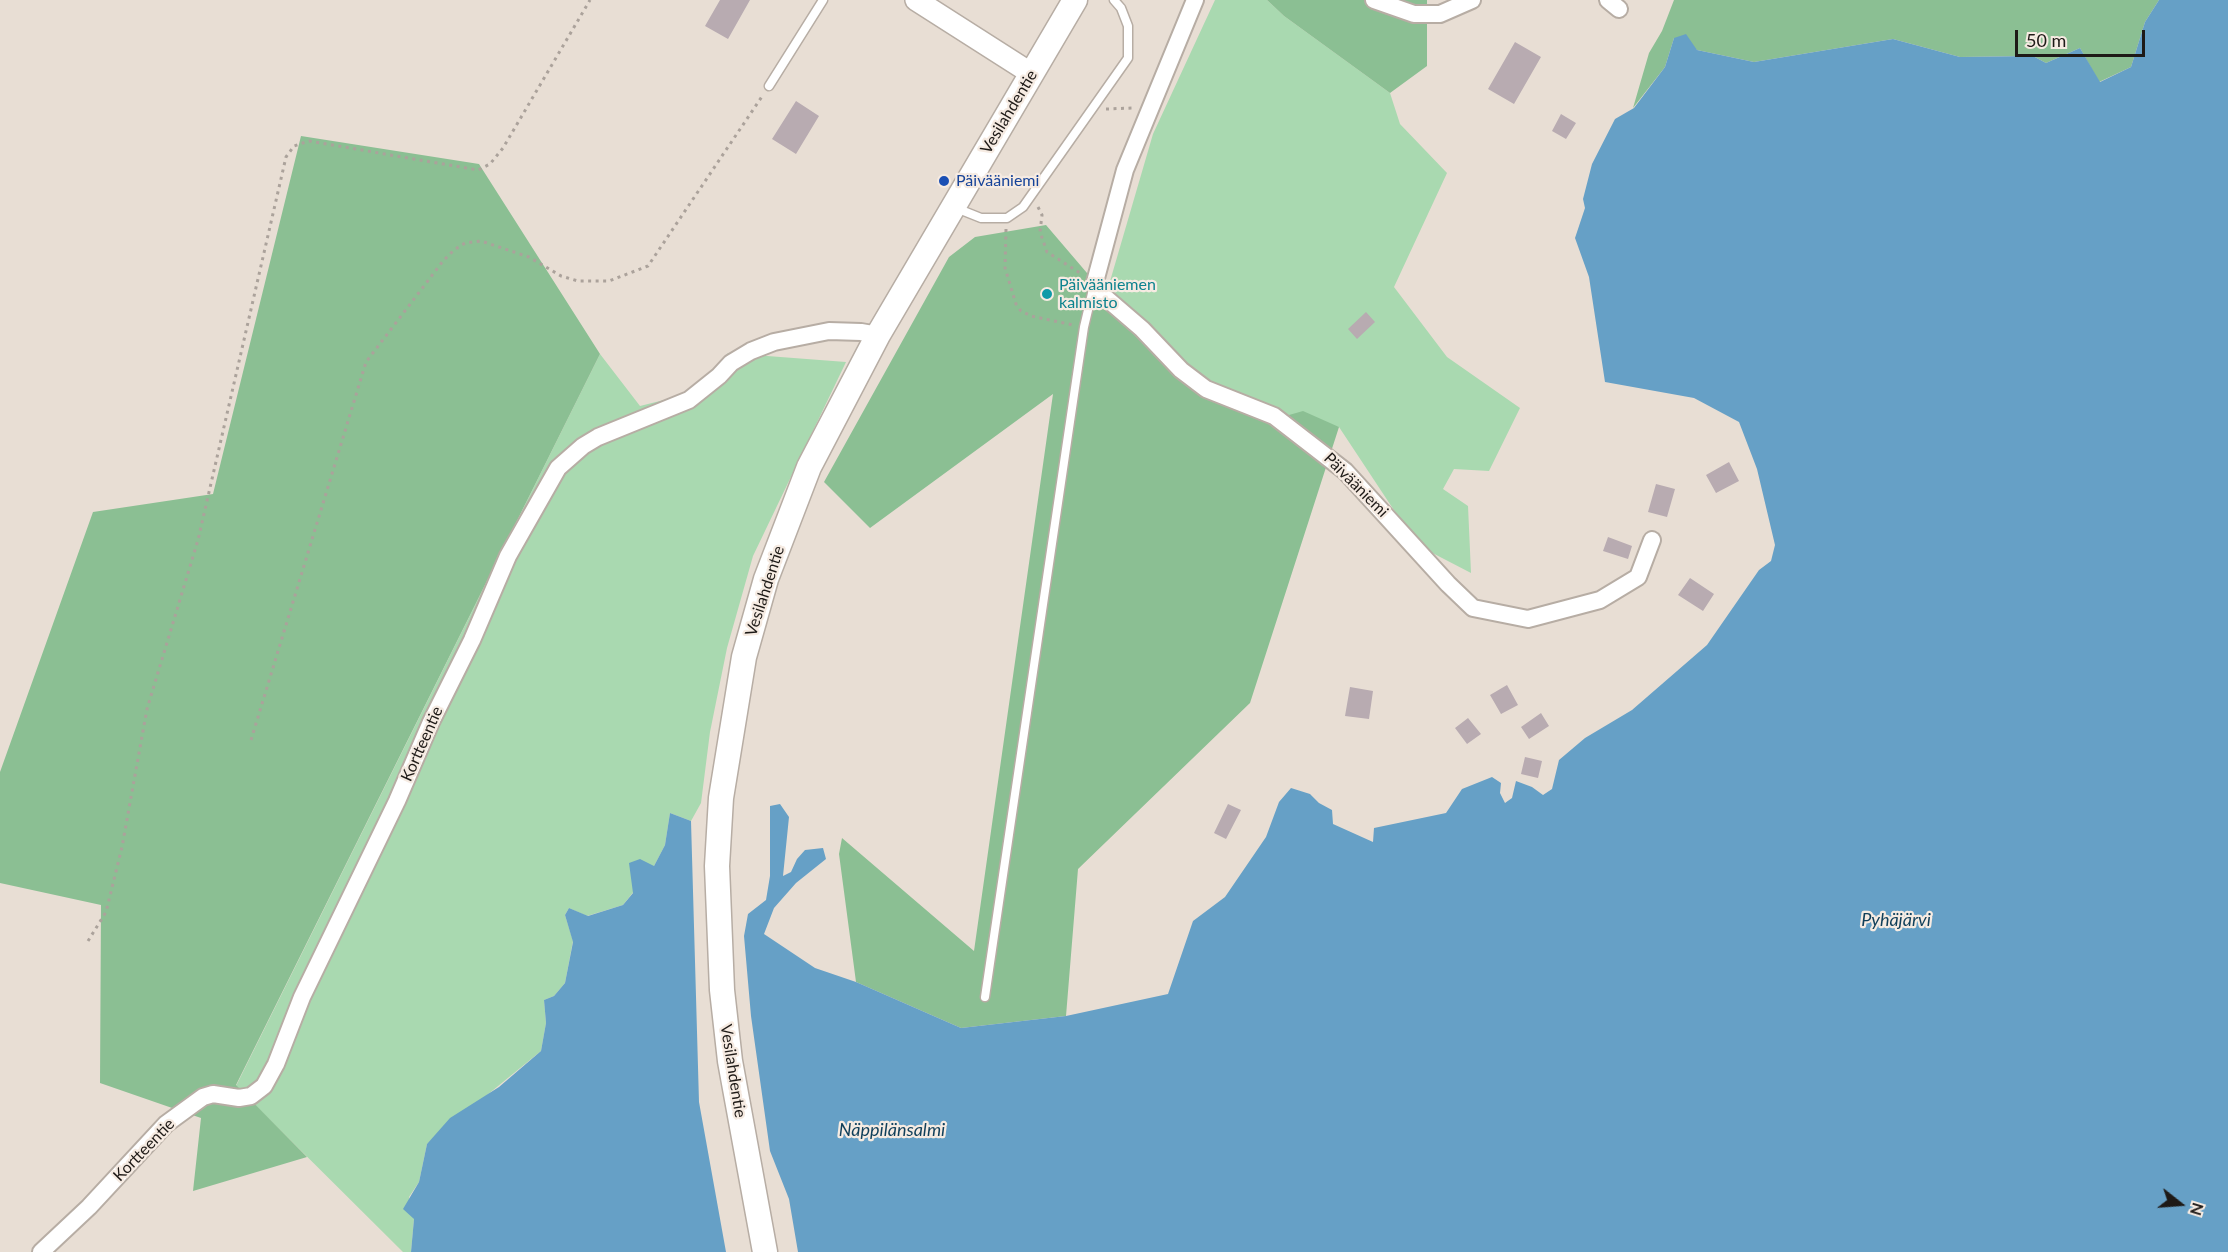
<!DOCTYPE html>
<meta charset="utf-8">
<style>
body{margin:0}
#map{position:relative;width:2228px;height:1252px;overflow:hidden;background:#e8ded4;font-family:Lato,sans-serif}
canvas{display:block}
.north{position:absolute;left:2150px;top:1174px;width:60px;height:60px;-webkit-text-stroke:4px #f6ebe2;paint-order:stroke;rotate:107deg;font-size:16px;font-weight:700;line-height:24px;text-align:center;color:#1e1a17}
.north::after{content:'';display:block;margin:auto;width:21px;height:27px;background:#1e1a17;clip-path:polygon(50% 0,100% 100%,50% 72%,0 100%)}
.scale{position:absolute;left:2015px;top:30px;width:130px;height:27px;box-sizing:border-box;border:3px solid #1e1a17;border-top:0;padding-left:8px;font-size:18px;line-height:21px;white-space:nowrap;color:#1e1a17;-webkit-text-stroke:4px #f6ebe2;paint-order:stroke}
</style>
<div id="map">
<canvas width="2228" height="1252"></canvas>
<div class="north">N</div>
<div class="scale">50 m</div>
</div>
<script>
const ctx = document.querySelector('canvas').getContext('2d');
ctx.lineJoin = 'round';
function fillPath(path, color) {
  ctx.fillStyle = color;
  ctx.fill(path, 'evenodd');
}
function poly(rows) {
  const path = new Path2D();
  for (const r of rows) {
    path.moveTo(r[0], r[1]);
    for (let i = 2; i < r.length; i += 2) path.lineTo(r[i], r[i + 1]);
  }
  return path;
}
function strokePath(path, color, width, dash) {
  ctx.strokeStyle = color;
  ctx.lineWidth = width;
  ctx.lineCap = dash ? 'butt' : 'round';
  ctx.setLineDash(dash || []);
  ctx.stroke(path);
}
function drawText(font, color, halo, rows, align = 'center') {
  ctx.font = font + ' Lato,sans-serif';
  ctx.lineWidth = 4.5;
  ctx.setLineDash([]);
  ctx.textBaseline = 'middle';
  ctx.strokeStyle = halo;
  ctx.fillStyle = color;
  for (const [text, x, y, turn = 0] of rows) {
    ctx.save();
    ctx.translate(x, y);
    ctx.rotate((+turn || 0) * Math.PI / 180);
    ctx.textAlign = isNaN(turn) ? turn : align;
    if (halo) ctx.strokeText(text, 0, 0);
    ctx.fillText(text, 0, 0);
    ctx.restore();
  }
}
fillPath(poly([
 [1215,0,1267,0,1284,16,1390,93,1400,124,1447,173,1394,287,1447,357,1520,408,1489,471,1454,469,1443,489,1468,506,1471,573,1417,545,1339,427,1268,421,1202,392,1106,295,1153,134],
 [728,353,846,362,753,556,727,648,710,732,701,803,691,821,670,813,665,845,654,866,623,905,587,916,569,908,565,915,573,941,565,983,554,996,544,1000,546,1023,541,1051,427,1144,419,1182,409,1197,414,1219,411,1252,403,1252,236,1086,600,354,640,406,700,391]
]), '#a9d9b0');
fillPath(poly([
 [1267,0,1427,0,1427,66,1390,93,1284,16],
 [1674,0,2159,0,2145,22,2131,67,2099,82,2080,48,2046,63,2033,56,1960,57,1893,39,1754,62,1697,50,1674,38,1665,67,1633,108,1649,53,1662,31],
 [301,136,479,164,600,354,236,1085,307,1157,193,1191,201,1118,100,1083,101,905,0,883,0,772,93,512,213,494],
 [1046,225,1169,369,1268,421,1303,411,1339,427,1250,703,1078,869,1066,1016,961,1028,856,982,839,854,842,838,974,951,1053,394,870,528,824,482,949,257,975,237]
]), '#8bbf93');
fillPath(poly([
 [2159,0,2228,0,2228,1252,798,1252,789,1199,770,1151,751,1016,744,936,748,914,766,900,770,876,770,806,780,804,789,817,783,876,791,872,797,859,805,850,823,848,826,859,796,883,774,908,764,934,815,968,856,982,961,1028,1066,1016,1168,994,1193,921,1225,897,1266,837,1279,802,1291,788,1310,794,1319,803,1332,810,1333,824,1373,842,1374,828,1446,813,1462,789,1492,777,1501,783,1500,793,1505,803,1512,798,1516,781,1532,787,1543,795,1552,789,1559,760,1585,738,1632,710,1707,645,1759,570,1771,561,1775,545,1757,469,1739,422,1694,398,1605,382,1589,277,1575,238,1585,208,1583,199,1592,164,1615,119,1634,108,1665,67,1674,38,1686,34,1697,50,1754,62,1893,39,1960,57,2033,56,2046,63,2080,48,2100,82,2131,67,2145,22],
 [670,813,691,821,699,1102,726,1252,411,1252,414,1219,403,1209,419,1182,427,1144,450,1118,499,1087,541,1051,546,1023,544,1000,554,996,565,983,573,942,565,915,569,908,588,916,623,905,633,893,629,863,640,859,654,866,665,845]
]), '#66a0c6');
fillPath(poly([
 [720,0,750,0,728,39,705,26],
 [1515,42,1541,57,1514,104,1488,89],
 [796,101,819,116,796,154,772,139],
 [1561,114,1576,123,1566,139,1552,131],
 [1366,312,1375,322,1357,339,1348,329],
 [1729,462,1739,481,1716,493,1706,475],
 [1656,484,1675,489,1667,517,1648,512],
 [1608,537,1632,546,1628,559,1603,551],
 [1690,578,1714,594,1703,611,1678,595],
 [1507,685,1518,705,1501,714,1490,695],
 [1350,687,1373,691,1369,719,1345,716],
 [1541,713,1549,726,1529,739,1521,727],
 [1468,718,1481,734,1467,744,1455,728],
 [1525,757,1542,761,1538,778,1521,774],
 [1228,804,1241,810,1226,839,1214,833]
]), '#b8abb1');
const service = poly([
 [769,86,823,0],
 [956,208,981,218,1007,218,1023,207,1128,58,1128,26,1121,8,1114,0],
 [985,997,1084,327,1094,285]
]);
const minor = poly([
 [1195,0,1125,170,1095,282,1099,292,1142,329,1181,370,1206,389,1274,416,1345,471,1448,584,1473,608,1528,619,1600,600,1638,577,1652,540],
 [1374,0,1414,14,1440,14,1472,0],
 [1608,0,1619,9],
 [41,1252,89,1207,166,1124,203,1097,213,1094,239,1098,251,1096,264,1086,276,1064,302,997,397,801,431,722,472,640,508,556,558,468,583,446,598,437,689,400,719,376,731,363,751,351,774,342,829,331,861,332,878,335]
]);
const tertiary = poly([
 [916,0,1032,74]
]);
const secondary = poly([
 [765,1252,730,1061,722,990,717,866,721,798,744,657,766,579,809,467,878,335,1075,0]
]);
strokePath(service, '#b7ada4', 11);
strokePath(minor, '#b7ada4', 20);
strokePath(tertiary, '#b7ada4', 24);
strokePath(secondary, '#b7ada4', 27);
strokePath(poly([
 [1106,109,1133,108],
 [1038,207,1042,215,1040,232,1047,252,1080,273],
 [1006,229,1005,268,1016,304,1021,311,1031,316,1073,325],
 [251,740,366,362,443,261,454,250,465,243,481,241,529,257,561,276,578,281,609,281,648,266,763,95],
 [88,941,106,912,122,847,147,709,198,540,286,157,294,146,309,141,478,170,490,164,503,148,590,0]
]), '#aba29b', 3, [3, 4.5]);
strokePath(service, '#fff', 8);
strokePath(minor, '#fff', 16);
strokePath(tertiary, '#fff', 21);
strokePath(secondary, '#fff', 24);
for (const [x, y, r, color] of [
 [944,181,6,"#1a4fb4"],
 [1047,294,6,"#0f9aa8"]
]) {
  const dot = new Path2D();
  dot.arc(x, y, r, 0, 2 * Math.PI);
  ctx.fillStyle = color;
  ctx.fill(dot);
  strokePath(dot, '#f6ebe2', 2);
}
drawText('16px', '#1e1a17', '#f6ebe2', [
 ["Vesilahdentie",1009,112,-59],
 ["Päivääniemi",1356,485,45],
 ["Vesilahdentie",765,591,-72],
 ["Kortteentie",422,744,-66],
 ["Vesilahdentie",733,1071,81],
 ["Kortteentie",144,1150,-46]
]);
drawText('16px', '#164399', '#f6ebe2', [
 ["Päivääniemi",956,181]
], 'left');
drawText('16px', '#0d838f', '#f6ebe2', [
 ["Päivääniemen",1059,285],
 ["kalmisto",1059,303]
], 'left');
drawText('italic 18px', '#103f5a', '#f6ebe2', [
 ["Pyhäjärvi",1896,920],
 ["Näppilänsalmi",892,1130]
]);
</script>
